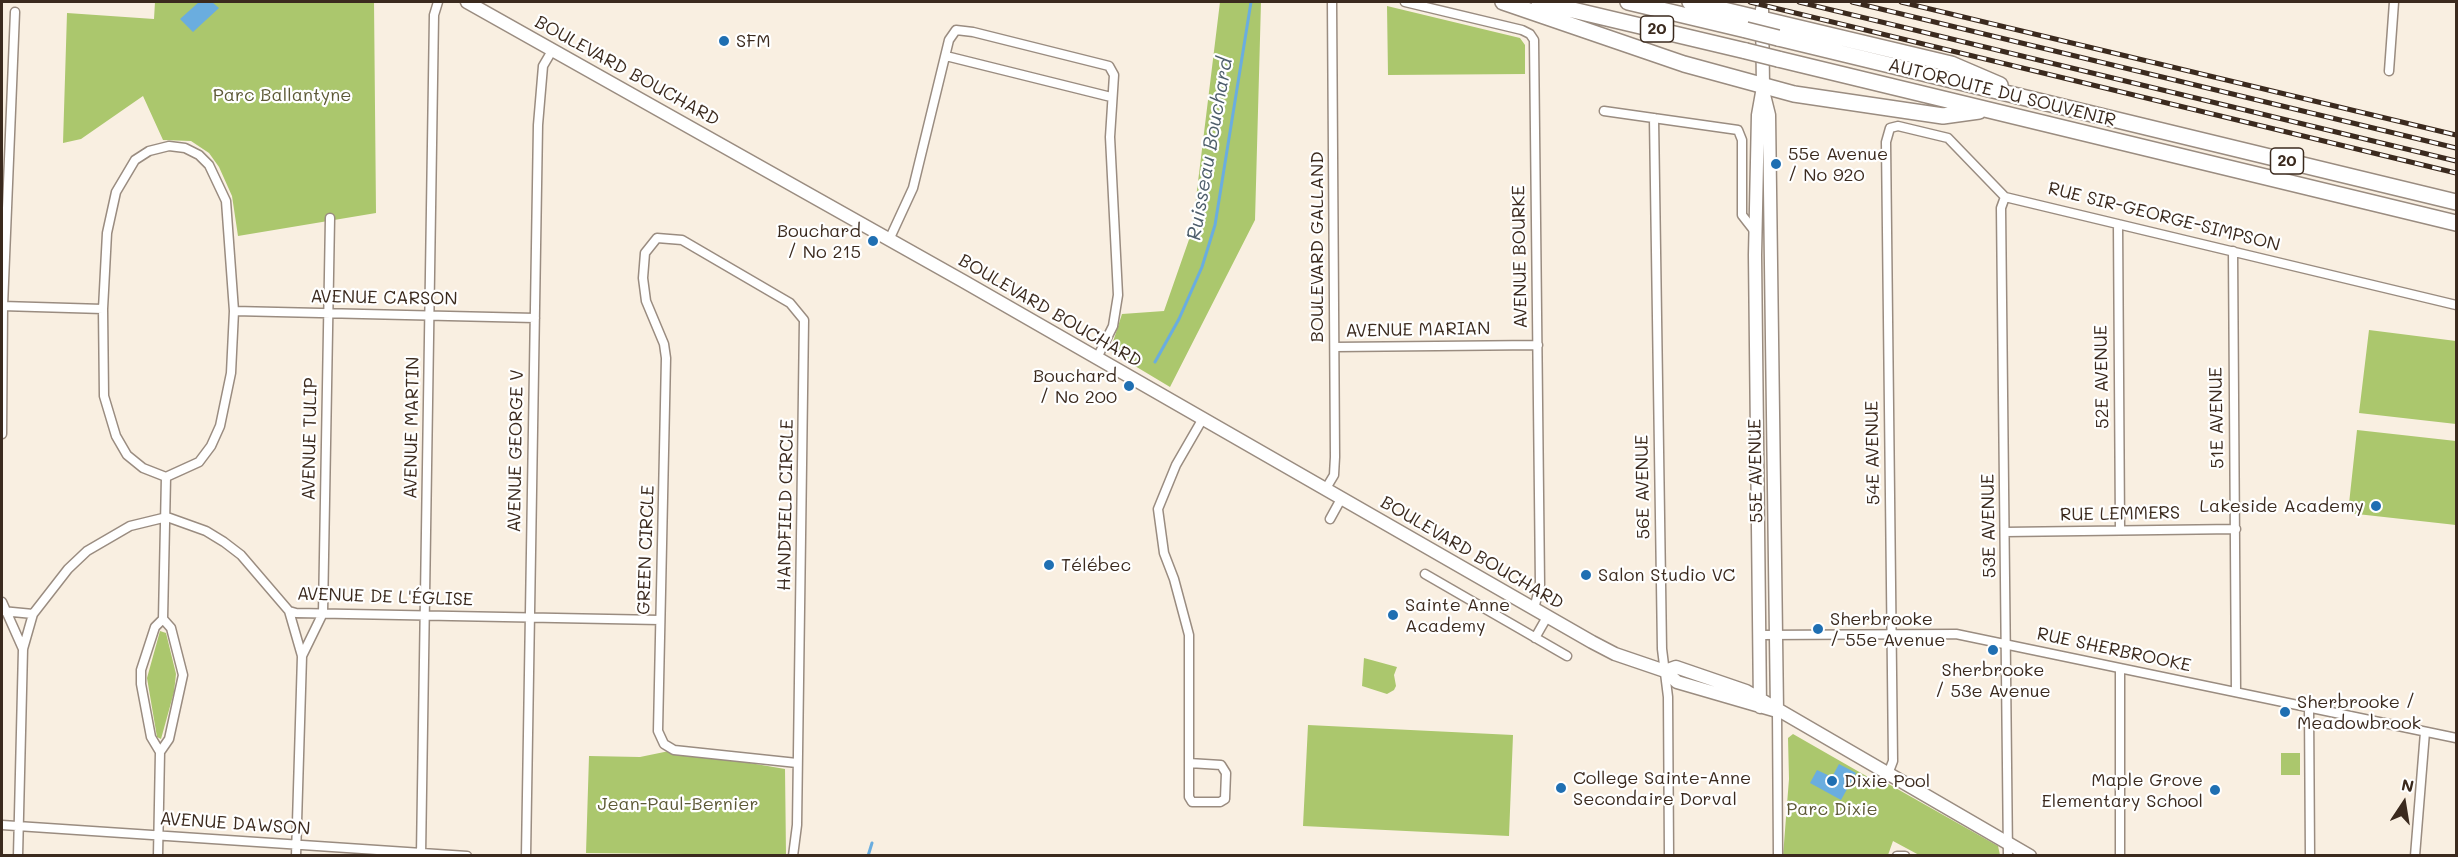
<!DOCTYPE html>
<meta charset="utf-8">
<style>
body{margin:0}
#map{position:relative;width:2458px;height:857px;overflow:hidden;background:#f9efe1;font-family:Mali,sans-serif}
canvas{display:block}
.frame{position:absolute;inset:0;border:3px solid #3b2a1e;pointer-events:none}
.north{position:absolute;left:2374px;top:773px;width:60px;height:60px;-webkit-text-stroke:4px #fff;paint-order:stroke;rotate:12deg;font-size:16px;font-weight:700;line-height:24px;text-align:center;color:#3b2a1e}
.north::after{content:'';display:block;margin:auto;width:21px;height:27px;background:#3b2a1e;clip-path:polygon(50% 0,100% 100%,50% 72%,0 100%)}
</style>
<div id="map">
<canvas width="2458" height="857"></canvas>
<div class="frame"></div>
<div class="north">N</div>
</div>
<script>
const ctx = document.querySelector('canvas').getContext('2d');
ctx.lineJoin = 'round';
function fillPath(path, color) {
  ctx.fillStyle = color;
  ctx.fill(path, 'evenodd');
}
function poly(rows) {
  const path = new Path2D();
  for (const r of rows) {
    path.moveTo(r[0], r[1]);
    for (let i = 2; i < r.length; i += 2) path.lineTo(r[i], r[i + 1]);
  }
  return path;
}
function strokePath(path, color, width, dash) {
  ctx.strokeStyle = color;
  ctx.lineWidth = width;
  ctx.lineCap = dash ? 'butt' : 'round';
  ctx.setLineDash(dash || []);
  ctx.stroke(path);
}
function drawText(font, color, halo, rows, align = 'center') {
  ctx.font = font + ' Mali,sans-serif';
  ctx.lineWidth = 4.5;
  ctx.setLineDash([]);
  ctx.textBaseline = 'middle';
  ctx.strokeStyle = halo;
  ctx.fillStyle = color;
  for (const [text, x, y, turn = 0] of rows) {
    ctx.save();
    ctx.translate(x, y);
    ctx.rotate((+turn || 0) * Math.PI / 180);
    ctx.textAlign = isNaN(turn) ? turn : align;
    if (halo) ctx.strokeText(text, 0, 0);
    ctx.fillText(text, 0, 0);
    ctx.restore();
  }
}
fillPath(poly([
 [155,2,374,2,376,213,238,236,232,196,219,167,209,153,191,141,163,140,143,96,81,139,63,143,67,13,154,19],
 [1220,2,1261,2,1255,220,1170,387,1110,351,1122,314,1164,311,1192,231],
 [1387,6,1520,38,1525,45,1525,74,1388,75],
 [2369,330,2456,341,2456,424,2359,413],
 [2357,430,2456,441,2456,525,2348,513],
 [160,631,166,633,176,674,174,692,161,739,157,737,147,678],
 [1364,658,1397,667,1394,675,1396,686,1394,690,1387,694,1362,686],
 [1308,725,1513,735,1509,836,1303,826],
 [1793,734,1882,785,1885,782,1998,846,2000,855,1919,855,1893,841,1888,855,1783,856,1789,779,1788,738],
 [674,750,785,769,786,855,586,853,589,756,640,757],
 [2281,753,2300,753,2300,775,2281,775]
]), '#abc76d');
fillPath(poly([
 [199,2,212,2,219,8,193,32,180,19],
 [1839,764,1856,773,1841,800,1810,783,1817,770,1832,777]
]), '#6aaddf');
strokePath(poly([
 [1155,362,1179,319,1202,267,1215,225,1251,2],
 [868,856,872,843]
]), '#6aaddf', 3);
const street = poly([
 [1405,2,1522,30,1530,34,1534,40,1540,585,1534,609],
 [946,56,1111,97],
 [2389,71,2394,2],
 [1604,111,1738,130,1742,140,1742,215,1756,233],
 [1654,118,1662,649,1668,697,1669,856],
 [169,146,185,148,199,155,209,165,226,201,234,311,231,373,220,426,211,446,199,462,166,477,143,468,127,455,116,436,104,396,103,309,107,233,116,192,135,160,149,151,169,146],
 [2005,197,2001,208,2008,856],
 [2118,224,2120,530],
 [889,240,913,188,949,40,956,30,973,32,1109,66,1114,75,1110,137,1118,295,1113,326,1097,358],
 [2233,251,2236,692],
 [2,306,103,309],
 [234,311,535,318],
 [1335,347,1538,345],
 [2,434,3,306,15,12],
 [1325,490,1334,475,1335,457,1332,2],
 [1330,519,1341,499],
 [2005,532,2236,529],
 [1425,574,1567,656],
 [2,602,23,649],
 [2,611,33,614,68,569,87,551,130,526,167,517,206,531,224,542,241,555,289,611,296,613,660,620],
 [289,611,302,656,296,856],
 [1760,635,1956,634,2456,738],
 [1535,638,1547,617],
 [302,656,323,613,330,218],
 [2309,708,2310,856],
 [1777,711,1778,856],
 [160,752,169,739,183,675,171,628,163,619],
 [1189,763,1221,765,1226,773,1225,799,1220,802,1192,802,1189,797,1189,635,1174,579,1164,553,1158,509,1176,465,1202,420],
 [1888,774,1893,761,1886,142,1890,128,1898,126,1948,138,2005,197,2456,305],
 [2,825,467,856],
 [18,856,23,649,33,614],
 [158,856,160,752,151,737,141,684,141,670,155,627,163,619,166,477],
 [421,856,434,15,438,2],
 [526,856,538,125,543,66,553,49],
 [793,856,797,825,804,320,790,303,682,240,657,238,645,253,643,278,646,301,664,344,666,358,658,731,664,744,674,750,797,763],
 [1897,856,1905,856],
 [2120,856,2120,668],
 [2415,856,2425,732]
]);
const secondary = poly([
 [467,2,963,281,1592,642,1615,654,1665,671,1677,682,1777,711],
 [1764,95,1769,115,1777,711],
 [1665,671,1676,667,1746,691,2030,856],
 [1760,707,1755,255,1758,115,1763,87,1762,9]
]);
const highway = poly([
 [1503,2,1684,64,1794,94,1943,116,1979,111],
 [1539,2,1746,51],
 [1628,2,1746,30],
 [1690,2,1951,64,2000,85],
 [1778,38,2456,202],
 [1778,59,2456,223]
]);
strokePath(street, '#9a8c80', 11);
strokePath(secondary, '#9a8c80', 15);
strokePath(highway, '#9a8c80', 18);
strokePath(street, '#fff', 8);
strokePath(secondary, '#fff', 12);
strokePath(highway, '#fff', 15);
const rail = poly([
 [1750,2,2456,173],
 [1799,2,2456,161],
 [1852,2,2456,148],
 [1901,2,2456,135]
]);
strokePath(rail, '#3b2a1e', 5);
strokePath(rail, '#fff', 3, [9]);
const highwayBridge = poly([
 [1746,30,1778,38],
 [1746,51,1778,59]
]);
strokePath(highwayBridge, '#9a8c80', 18, []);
strokePath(highwayBridge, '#fff', 15);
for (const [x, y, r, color] of [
 [724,41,6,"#1f6fb2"],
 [1776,164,6,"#1f6fb2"],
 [873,241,6,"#1f6fb2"],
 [1129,386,6,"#1f6fb2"],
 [2376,506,6,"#1f6fb2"],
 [1049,565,6,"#1f6fb2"],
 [1586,575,6,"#1f6fb2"],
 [1393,615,6,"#1f6fb2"],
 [1818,629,6,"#1f6fb2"],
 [1993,650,6,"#1f6fb2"],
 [2285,712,6,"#1f6fb2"],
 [1832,781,6,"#1f6fb2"],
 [1561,788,6,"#1f6fb2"],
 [2215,790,6,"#1f6fb2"]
]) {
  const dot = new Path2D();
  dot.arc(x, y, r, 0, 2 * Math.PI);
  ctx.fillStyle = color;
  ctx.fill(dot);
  strokePath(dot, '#fff', 2);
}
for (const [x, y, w] of [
 [1657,29,33],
 [2287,161,33]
]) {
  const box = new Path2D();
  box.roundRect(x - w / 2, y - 13, w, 26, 4.5);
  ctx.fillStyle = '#fff';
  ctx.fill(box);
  strokePath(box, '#3b2a1e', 1.5);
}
drawText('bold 16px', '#3b2a1e', null, [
 ["20",1657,29],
 ["20",2287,161]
]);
drawText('18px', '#3b2a1e', '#fff', [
 ["SFM",736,41],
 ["55e Avenue",1788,154],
 ["/ No 920",1788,175],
 ["Bouchard",861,231,"right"],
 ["/ No 215",861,252,"right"],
 ["Bouchard",1117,376,"right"],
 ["/ No 200",1117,397,"right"],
 ["Lakeside Academy",2364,506,"right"],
 ["Télébec",1061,565],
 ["Salon Studio VC",1598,575],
 ["Sainte Anne",1405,605],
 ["Academy",1405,626],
 ["Sherbrooke",1830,619],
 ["/ 55e Avenue",1830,640],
 ["Sherbrooke",1993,670,"center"],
 ["/ 53e Avenue",1993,691,"center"],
 ["Sherbrooke /",2297,702],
 ["Meadowbrook",2297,723],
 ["College Sainte-Anne",1573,778],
 ["Secondaire Dorval",1573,799],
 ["Maple Grove",2203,780,"right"],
 ["Elementary School",2203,801,"right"],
 ["Dixie Pool",1844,781]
], 'left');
drawText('18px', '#3b2a1e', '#fff', [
 ["BOULEVARD BOUCHARD",627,71,29],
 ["AUTOROUTE DU SOUVENIR",2002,93,14],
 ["RUE SIR-GEORGE-SIMPSON",2164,217,14],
 ["BOULEVARD GALLAND",1317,247,-90],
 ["AVENUE BOURKE",1520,257,-91],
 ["AVENUE CARSON",384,298,1],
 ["BOULEVARD BOUCHARD",1050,311,30],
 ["AVENUE MARIAN",1418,330,-1],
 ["52E AVENUE",2102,377,-91],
 ["51E AVENUE",2217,418,-91],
 ["AVENUE MARTIN",412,428,-89],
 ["AVENUE TULIP",310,439,-89],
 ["AVENUE GEORGE V",516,451,-89],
 ["54E AVENUE",1873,453,-91],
 ["55E AVENUE",1756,471,-91],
 ["56E AVENUE",1643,487,-91],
 ["HANDFIELD CIRCLE",786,505,-89],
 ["RUE LEMMERS",2120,514,-1],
 ["53E AVENUE",1989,526,-91],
 ["GREEN CIRCLE",646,550,-88],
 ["BOULEVARD BOUCHARD",1472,553,30],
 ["AVENUE DE L'ÉGLISE",385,597,2],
 ["RUE SHERBROOKE",2114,650,12],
 ["AVENUE DAWSON",235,824,4]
]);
drawText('18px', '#5d5936', '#fff', [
 ["Parc Ballantyne",282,95],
 ["Jean-Paul-Bernier",678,804],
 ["Parc Dixie",1832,809]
]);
drawText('italic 20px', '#4e5e6b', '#fff', [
 ["Ruisseau Bouchard",1210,149,-80]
]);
</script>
